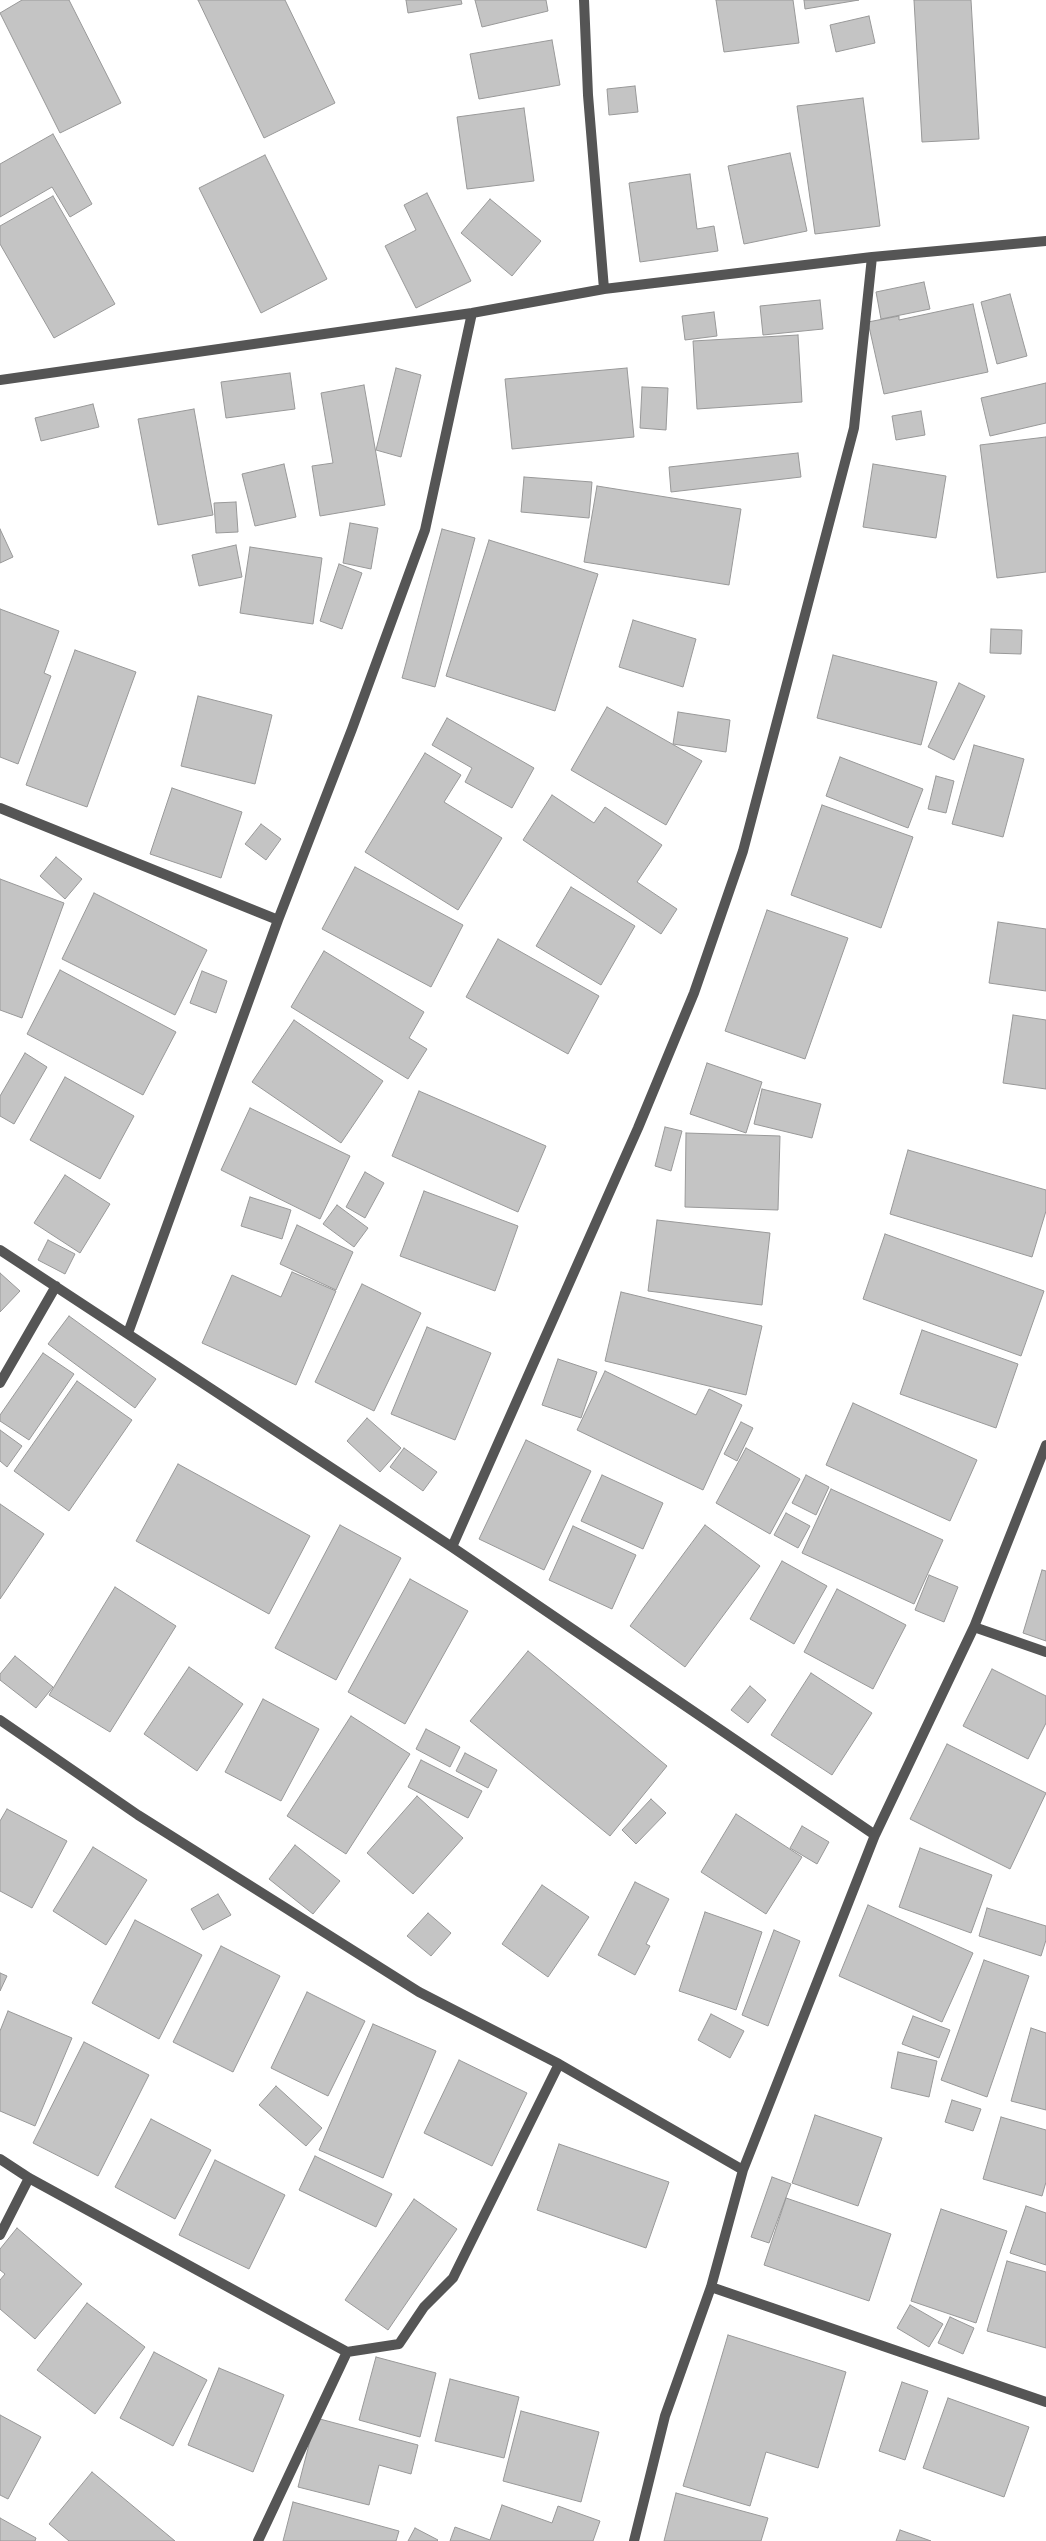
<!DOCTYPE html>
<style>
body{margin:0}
canvas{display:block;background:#fff}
</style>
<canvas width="1046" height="2541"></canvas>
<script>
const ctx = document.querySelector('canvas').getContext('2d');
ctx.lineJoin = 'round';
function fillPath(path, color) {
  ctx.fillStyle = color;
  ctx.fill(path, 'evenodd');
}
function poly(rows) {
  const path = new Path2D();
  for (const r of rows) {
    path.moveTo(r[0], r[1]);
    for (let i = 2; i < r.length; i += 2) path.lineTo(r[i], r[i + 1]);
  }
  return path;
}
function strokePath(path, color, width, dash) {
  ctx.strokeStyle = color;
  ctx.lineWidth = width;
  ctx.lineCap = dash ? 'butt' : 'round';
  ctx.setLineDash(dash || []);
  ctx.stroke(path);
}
const building = poly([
 [22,0,69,0,121,103,60,133,0,13,22,0],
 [198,0,285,0,335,103,264,138,198,0],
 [406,0,461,0,462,4,408,13,406,0],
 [475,0,546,0,548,11,482,27,475,0],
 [716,0,793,0,799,43,724,52,716,0],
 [804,0,859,0,805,9,804,0],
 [914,0,971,0,979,139,922,142,914,0],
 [869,16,875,43,836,52,830,25,869,16],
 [552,40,560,85,479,99,470,54,552,40],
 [635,86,638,112,609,115,607,89,635,86],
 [863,98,880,226,815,234,797,106,863,98],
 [524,108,534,181,467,189,457,117,524,108],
 [53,134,92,204,70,217,52,187,0,217,0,164,53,134],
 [790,153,807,231,744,244,728,166,790,153],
 [265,155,327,279,261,313,199,188,265,155],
 [690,174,697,229,714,226,718,251,640,262,629,183,690,174],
 [427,193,471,281,416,308,385,246,416,230,404,205,427,193],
 [53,196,115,304,54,338,0,244,0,226,53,196],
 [490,199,541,241,512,276,461,233,490,199],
 [924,282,930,309,881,319,876,292,924,282],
 [1010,294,1027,356,997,364,981,302,1010,294],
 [820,300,823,329,763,335,760,306,820,300],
 [973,304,988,372,884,394,868,322,899,316,899,320,973,304],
 [714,312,717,336,685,340,682,316,714,312],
 [798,335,802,402,697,409,693,341,798,335],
 [396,368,421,375,401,457,376,450,396,368],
 [627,368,634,437,512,449,505,379,627,368],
 [290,373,295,409,226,418,221,382,290,373],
 [1046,383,1046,423,990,436,981,398,1046,383],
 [364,385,385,505,320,516,312,466,333,463,321,393,364,385],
 [642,387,668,388,666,430,640,428,642,387],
 [93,404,99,427,41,441,35,418,93,404],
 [194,409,213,515,158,525,138,419,194,409],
 [921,411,925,435,896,440,892,416,921,411],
 [1046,437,1046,572,997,578,980,445,1046,437],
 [798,453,801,477,671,492,669,467,798,453],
 [284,464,296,517,255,526,242,474,284,464],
 [873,464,946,476,936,538,863,527,873,464],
 [524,477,592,482,589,518,521,512,524,477],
 [597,486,741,509,729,585,584,562,597,486],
 [236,502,238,532,216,533,214,503,236,502],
 [350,523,378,528,371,569,343,563,350,523],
 [0,529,13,557,0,563,0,529],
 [442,529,475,538,435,687,402,678,442,529],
 [489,540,598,574,555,711,446,676,489,540],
 [236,545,242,577,199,586,192,555,236,545],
 [250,547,322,558,313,624,240,613,250,547],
 [339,564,362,573,342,629,320,621,339,564],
 [0,609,59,631,44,673,51,676,18,764,0,757,0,609],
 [633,620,696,639,683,687,619,667,633,620],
 [991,629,1022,630,1021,654,990,653,991,629],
 [75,650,136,672,87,807,26,785,75,650],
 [833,655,937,682,921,745,817,718,833,655],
 [959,683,985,696,954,760,928,747,959,683],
 [198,696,272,715,255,784,181,766,198,696],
 [607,707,702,761,666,825,571,770,607,707],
 [678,712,730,720,726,752,673,744,678,712],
 [447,718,534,768,512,808,465,782,472,768,432,745,447,718],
 [974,745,1024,759,1003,837,952,824,974,745],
 [425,753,461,775,444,802,502,838,458,910,365,852,425,753],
 [840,757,923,789,908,828,826,796,840,757],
 [936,776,954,781,946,813,928,809,936,776],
 [172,788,242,812,221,878,150,854,172,788],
 [552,795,594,823,605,807,662,845,637,882,677,909,661,934,523,840,552,795],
 [822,805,913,837,881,928,791,895,822,805],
 [261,824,281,839,266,860,245,844,261,824],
 [56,857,82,879,65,899,40,876,56,857],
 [355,867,463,925,431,987,322,929,355,867],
 [0,879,64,903,22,1018,0,1010,0,879],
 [571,887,635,926,601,985,536,946,571,887],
 [94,893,207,950,175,1015,62,959,94,893],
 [767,910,848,938,805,1059,725,1031,767,910],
 [998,922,1046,929,1046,991,989,983,998,922],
 [498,939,599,996,568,1054,466,997,498,939],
 [324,951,424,1012,409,1038,427,1049,408,1079,291,1007,324,951],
 [60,970,176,1032,143,1095,27,1034,60,970],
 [202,971,227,981,216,1013,190,1003,202,971],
 [1013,1015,1046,1020,1046,1089,1003,1083,1013,1015],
 [294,1020,383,1081,341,1143,252,1082,294,1020],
 [25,1053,47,1067,14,1124,0,1116,0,1096,25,1053],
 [707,1063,762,1082,746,1133,690,1114,707,1063],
 [65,1077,134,1116,100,1179,30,1140,65,1077],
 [762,1089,821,1104,812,1138,754,1124,762,1089],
 [419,1091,546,1146,518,1212,392,1156,419,1091],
 [250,1108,350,1156,320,1219,221,1170,250,1108],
 [665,1127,682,1131,671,1171,655,1166,665,1127],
 [686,1133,780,1136,778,1210,685,1207,686,1133],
 [908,1150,1046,1190,1046,1211,1032,1257,890,1214,908,1150],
 [365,1172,384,1183,365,1218,346,1207,365,1172],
 [65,1175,110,1204,80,1253,34,1223,65,1175],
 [424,1191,518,1226,495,1291,400,1256,424,1191],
 [250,1197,291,1210,282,1239,241,1226,250,1197],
 [337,1205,368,1228,354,1247,323,1224,337,1205],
 [657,1220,770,1233,762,1305,648,1291,657,1220],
 [297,1225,353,1252,336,1290,280,1264,297,1225],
 [885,1234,1044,1291,1021,1356,863,1299,885,1234],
 [48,1240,75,1254,65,1274,38,1260,48,1240],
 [292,1272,336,1291,296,1385,202,1343,232,1275,281,1297,292,1272],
 [0,1273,20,1291,0,1312,0,1273],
 [362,1284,421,1313,374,1411,315,1382,362,1284],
 [621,1292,762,1326,746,1395,605,1361,621,1292],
 [69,1316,156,1379,135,1408,48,1344,69,1316],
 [427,1327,491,1353,455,1440,391,1414,427,1327],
 [922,1330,1018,1364,996,1428,900,1394,922,1330],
 [43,1353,74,1374,29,1440,0,1421,0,1415,43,1353],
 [558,1359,597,1372,581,1418,542,1405,558,1359],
 [605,1371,696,1415,709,1389,742,1405,703,1490,577,1430,605,1371],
 [77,1381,132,1420,69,1511,14,1471,77,1381],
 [853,1403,977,1460,950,1521,826,1465,853,1403],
 [367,1418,401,1448,380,1472,347,1441,367,1418],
 [741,1422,753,1428,737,1461,724,1454,741,1422],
 [0,1430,22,1446,7,1467,0,1461,0,1430],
 [526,1440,591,1471,544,1570,479,1539,526,1440],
 [404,1448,437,1472,423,1491,390,1467,404,1448],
 [746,1448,800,1479,770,1534,716,1503,746,1448],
 [178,1464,310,1536,269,1614,136,1541,178,1464],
 [602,1475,663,1503,643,1549,581,1521,602,1475],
 [806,1475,829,1487,816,1515,792,1503,806,1475],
 [831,1489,943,1540,914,1604,802,1553,831,1489],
 [0,1504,44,1534,0,1599,0,1504],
 [786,1513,810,1526,798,1548,774,1535,786,1513],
 [340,1525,401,1558,336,1680,275,1648,340,1525],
 [705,1525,760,1566,685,1667,630,1626,705,1525],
 [573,1526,636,1555,612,1609,549,1580,573,1526],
 [782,1561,827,1586,794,1644,750,1619,782,1561],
 [1042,1570,1046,1571,1046,1641,1023,1633,1042,1570],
 [929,1575,958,1587,944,1622,915,1610,929,1575],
 [410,1579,468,1611,405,1724,348,1692,410,1579],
 [115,1587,176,1626,110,1732,49,1695,115,1587],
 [837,1589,906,1625,873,1689,804,1652,837,1589],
 [528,1651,667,1766,610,1836,470,1721,528,1651],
 [15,1656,53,1687,36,1708,0,1680,0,1674,15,1656],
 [189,1667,243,1704,197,1771,144,1734,189,1667],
 [992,1669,1046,1696,1046,1723,1028,1759,963,1726,992,1669],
 [811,1673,872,1713,832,1775,771,1735,811,1673],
 [750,1686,766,1700,748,1723,731,1710,750,1686],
 [263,1699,319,1729,281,1801,225,1772,263,1699],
 [351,1716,410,1754,346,1854,287,1816,351,1716],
 [426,1729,460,1747,450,1767,416,1749,426,1729],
 [947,1744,1046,1793,1010,1869,910,1819,947,1744],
 [465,1753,497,1770,488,1788,456,1771,465,1753],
 [421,1760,482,1791,468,1818,408,1787,421,1760],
 [417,1796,463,1838,413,1894,367,1853,417,1796],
 [651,1799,666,1813,636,1844,622,1830,651,1799],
 [7,1809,67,1841,32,1908,0,1891,0,1821,7,1809],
 [736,1814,802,1857,766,1914,701,1872,736,1814],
 [802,1826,829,1842,817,1864,790,1848,802,1826],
 [295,1845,340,1881,313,1914,269,1879,295,1845],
 [93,1847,147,1880,106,1945,53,1911,93,1847],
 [920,1848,992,1875,971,1933,899,1907,920,1848],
 [635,1882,669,1899,646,1944,650,1946,635,1975,598,1955,635,1882],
 [542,1885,589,1917,548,1977,502,1944,542,1885],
 [218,1894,231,1915,203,1930,191,1909,218,1894],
 [868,1905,973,1953,942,2022,839,1976,868,1905],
 [987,1908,1046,1926,1046,1940,1041,1956,979,1936,987,1908],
 [705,1912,762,1932,736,2010,679,1991,705,1912],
 [428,1913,451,1933,431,1956,407,1936,428,1913],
 [135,1920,202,1955,159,2039,92,2003,135,1920],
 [774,1930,800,1941,768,2026,742,2015,774,1930],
 [221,1946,280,1976,233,2072,173,2042,221,1946],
 [984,1960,1029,1976,987,2097,941,2080,984,1960],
 [0,1973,7,1976,0,1991,0,1973],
 [307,1992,365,2021,328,2096,271,2068,307,1992],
 [8,2011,72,2038,35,2126,0,2111,0,2031,8,2011],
 [711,2014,744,2031,730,2058,698,2040,711,2014],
 [913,2016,950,2030,939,2058,902,2044,913,2016],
 [373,2024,436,2051,383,2178,319,2150,373,2024],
 [1031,2028,1046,2033,1046,2110,1011,2101,1031,2028],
 [84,2042,149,2075,98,2176,33,2143,84,2042],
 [898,2052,937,2061,929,2097,891,2088,898,2052],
 [459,2060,527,2093,492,2166,424,2133,459,2060],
 [276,2086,322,2128,306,2146,259,2105,276,2086],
 [952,2100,981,2109,973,2131,945,2122,952,2100],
 [815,2115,882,2138,858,2206,792,2183,815,2115],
 [1001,2117,1046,2130,1046,2182,1042,2196,983,2179,1001,2117],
 [151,2119,211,2150,175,2219,115,2187,151,2119],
 [559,2144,669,2182,646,2248,537,2210,559,2144],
 [315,2156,392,2194,376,2227,299,2190,315,2156],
 [215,2160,285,2195,249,2269,179,2235,215,2160],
 [772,2177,791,2184,769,2243,751,2237,772,2177],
 [786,2198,891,2234,869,2301,764,2265,786,2198],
 [414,2199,457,2229,388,2330,345,2300,414,2199],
 [1026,2206,1046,2213,1046,2265,1010,2253,1026,2206],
 [941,2209,1007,2231,976,2323,911,2301,941,2209],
 [17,2228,82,2284,35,2339,0,2309,0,2280,5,2274,0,2270,0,2249,17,2228],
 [1007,2261,1046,2272,1046,2348,987,2331,1007,2261],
 [87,2303,145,2347,95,2414,37,2370,87,2303],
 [910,2305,943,2324,929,2347,897,2328,910,2305],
 [950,2317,974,2328,963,2354,938,2343,950,2317],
 [728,2335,846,2372,818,2468,766,2452,750,2506,683,2486,728,2335],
 [154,2352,207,2380,173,2446,120,2418,154,2352],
 [376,2357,436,2373,420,2437,359,2420,376,2357],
 [219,2368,284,2395,253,2472,188,2445,219,2368],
 [450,2379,519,2397,504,2458,435,2441,450,2379],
 [902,2382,928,2391,905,2460,879,2451,902,2382],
 [948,2398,1029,2427,1004,2497,923,2468,948,2398],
 [521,2411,599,2432,581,2502,503,2481,521,2411],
 [0,2415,41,2437,8,2499,0,2495,0,2415],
 [316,2418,418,2445,411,2474,379,2465,369,2505,298,2487,316,2418],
 [92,2472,175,2541,69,2541,49,2524,92,2472],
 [676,2493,768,2518,761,2541,664,2541,676,2493],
 [293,2502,399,2531,396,2541,283,2541,293,2502],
 [502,2505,552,2523,558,2506,600,2521,593,2541,450,2541,455,2527,490,2540,502,2505],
 [0,2518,36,2538,35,2541,0,2541,0,2518],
 [415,2528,438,2540,437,2541,408,2541,415,2528],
 [900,2530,931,2541,896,2541,900,2530]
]);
fillPath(building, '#c4c4c4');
strokePath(building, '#999', 1);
strokePath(poly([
 [584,0,588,95,604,289],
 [0,380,472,313,604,289,872,257,1046,241],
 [0,808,278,920],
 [0,1250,452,1547,875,1835],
 [128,1333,278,920,352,729,425,530,472,313],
 [0,1383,56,1286],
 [452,1547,638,1128,694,993,743,851,854,428,872,257],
 [974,1627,1046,1652],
 [0,1720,138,1815,419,1992,559,2064,743,2170],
 [0,2159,29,2178,347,2352,399,2344,424,2307,453,2278,559,2064],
 [0,2235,29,2178],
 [711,2287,1046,2402],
 [258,2541,347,2352],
 [634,2541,665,2416,711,2287,743,2170,875,1835,974,1627,1046,1445]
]), '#555', 10);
</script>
